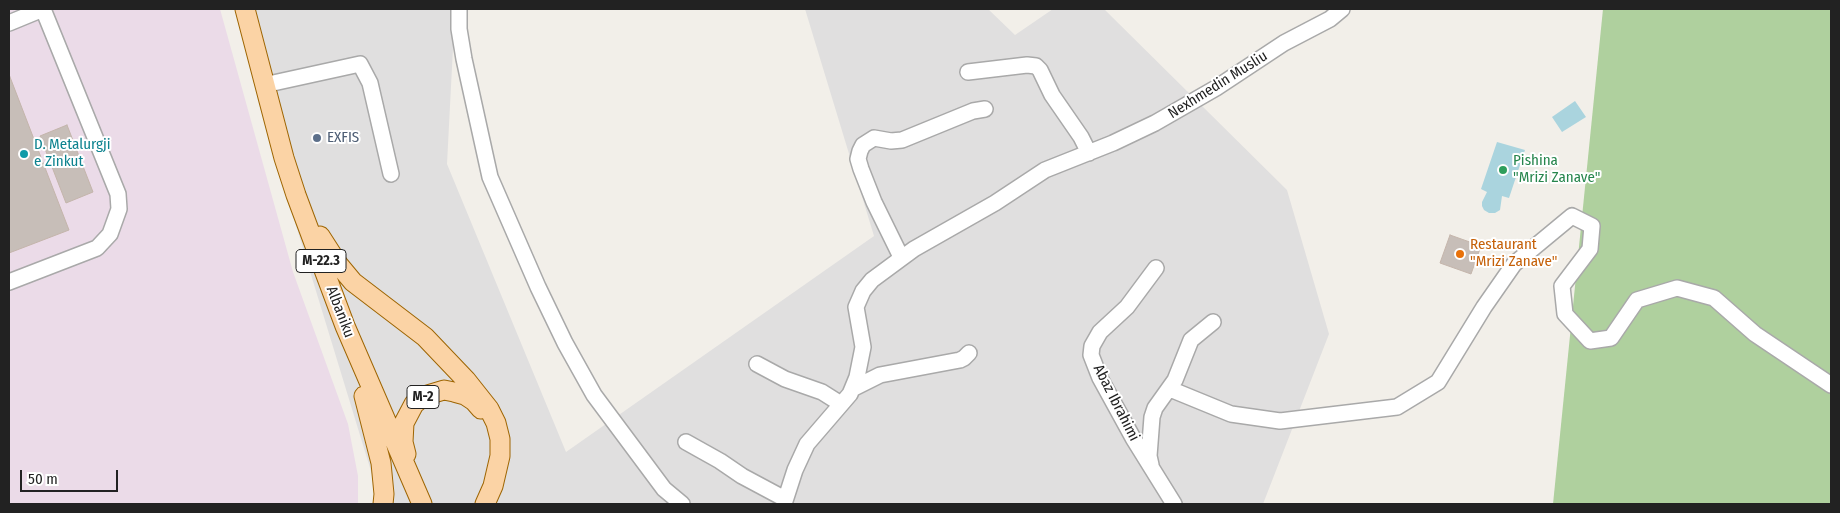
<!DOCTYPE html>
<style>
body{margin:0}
#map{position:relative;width:1840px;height:513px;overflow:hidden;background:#f2efe9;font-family:"Fira Sans Condensed",sans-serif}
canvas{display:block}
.frame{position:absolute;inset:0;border:10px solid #222;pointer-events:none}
.scale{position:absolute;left:20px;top:470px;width:98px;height:22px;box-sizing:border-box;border:2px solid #222;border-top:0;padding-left:6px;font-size:15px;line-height:18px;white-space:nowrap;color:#222;-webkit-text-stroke:4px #fff;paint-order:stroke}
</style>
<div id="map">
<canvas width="1840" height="513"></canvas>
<div class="frame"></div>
<div class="scale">50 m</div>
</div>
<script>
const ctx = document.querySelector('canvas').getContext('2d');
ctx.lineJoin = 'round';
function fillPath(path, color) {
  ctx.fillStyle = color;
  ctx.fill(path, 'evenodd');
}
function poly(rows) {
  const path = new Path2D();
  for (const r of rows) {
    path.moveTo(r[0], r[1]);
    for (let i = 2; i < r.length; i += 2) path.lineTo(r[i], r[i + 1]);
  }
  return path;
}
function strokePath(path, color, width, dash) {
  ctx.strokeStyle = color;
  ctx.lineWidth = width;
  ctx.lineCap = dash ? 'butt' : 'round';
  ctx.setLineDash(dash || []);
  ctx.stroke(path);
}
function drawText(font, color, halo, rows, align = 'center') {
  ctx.font = font + ' "Fira Sans Condensed",sans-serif';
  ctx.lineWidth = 4;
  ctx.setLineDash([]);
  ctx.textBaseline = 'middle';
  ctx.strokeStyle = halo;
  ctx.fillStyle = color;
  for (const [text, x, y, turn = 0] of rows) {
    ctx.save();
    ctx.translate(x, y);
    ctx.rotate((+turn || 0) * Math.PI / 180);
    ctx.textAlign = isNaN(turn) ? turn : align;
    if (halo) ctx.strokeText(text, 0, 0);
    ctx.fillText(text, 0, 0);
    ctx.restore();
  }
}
fillPath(poly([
 [243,9,455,9,447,164,566,452,874,236,805,9,988,9,1015,35,1053,9,1104,9,1287,190,1329,334,1263,504,381,504,258,101]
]), '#e0dfdf');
fillPath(poly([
 [9,9,220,9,293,272,348,424,358,476,358,504,9,504]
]), '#ebdbe8');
fillPath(poly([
 [1603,9,1831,9,1831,504,1553,504]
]), '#afd09e');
fillPath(poly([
 [1575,101,1586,117,1562,132,1552,117],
 [1497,142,1525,150,1509,198,1502,196,1500,210,1495,213,1489,213,1484,210,1482,206,1482,202,1487,192,1481,189]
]), '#aad4de');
const building = poly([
 [10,77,69,230,9,253,9,78,10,77],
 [67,125,93,192,66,203,40,136,67,125],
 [1450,235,1481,246,1471,274,1440,263,1450,235]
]);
fillPath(building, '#c7beb8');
strokePath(building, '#c4b5ab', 1);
const minor = poly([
 [459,9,459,29,464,59,490,177,538,287,565,343,594,395,664,489,682,504],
 [9,23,43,9],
 [968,72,1027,65,1036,66,1040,70,1052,95,1081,137,1089,153],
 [264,85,360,64,370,83,391,174],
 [901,257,874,202,861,169,858,159,860,151,863,145,874,138,891,141,902,140,973,111,985,109],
 [1156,268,1127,307,1100,332,1092,346,1091,355,1100,378,1133,438,1174,504],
 [9,282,97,248,110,234,119,209,118,194,43,9],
 [757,364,785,379,822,392,841,404],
 [852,389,880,375,960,360,964,358,969,353],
 [1170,389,1231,414,1280,421,1397,407,1438,382,1484,307,1514,264,1572,216,1592,226,1590,249,1562,286,1565,314,1590,341,1611,338,1637,300,1677,288,1714,298,1755,334,1831,385],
 [686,442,720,461,742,476,785,499],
 [1151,465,1149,456,1152,417,1155,408,1175,380,1191,340,1213,322],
 [784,504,795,470,807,444,850,394,857,377,863,347,856,307,863,291,872,280,914,249,995,203,1045,170,1113,143,1155,123,1216,88,1284,43,1330,19,1342,9]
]);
const major = poly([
 [245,9,284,158,296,195,345,326,422,504],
 [320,236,338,264,353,282,425,337,466,380,489,409,496,423,500,439,500,456,493,486,485,504],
 [364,396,381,463,384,494,383,504],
 [406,454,403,442,404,423,414,404,424,396,444,390,454,392,465,395,474,401,481,409]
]);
strokePath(minor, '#a9a9a9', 18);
strokePath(major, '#9e6502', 21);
strokePath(minor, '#fff', 15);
strokePath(major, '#fbd3a5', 19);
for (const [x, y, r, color] of [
 [317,138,5,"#5c6f8a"],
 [24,154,5,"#0f9aa8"],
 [1503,170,5,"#2e9e5b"],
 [1460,254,5,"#e8710a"]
]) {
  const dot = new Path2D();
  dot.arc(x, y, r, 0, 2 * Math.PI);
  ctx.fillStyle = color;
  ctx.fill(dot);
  strokePath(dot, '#fff', 2);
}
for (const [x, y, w] of [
 [321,261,50],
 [423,397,32]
]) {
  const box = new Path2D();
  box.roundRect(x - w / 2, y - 11.5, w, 23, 4);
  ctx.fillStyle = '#fff';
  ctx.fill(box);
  strokePath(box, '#222', 1);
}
drawText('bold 14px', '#222', null, [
 ["M-22.3",321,261],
 ["M-2",423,397]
]);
drawText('15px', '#222', '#fff', [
 ["Nexhmedin Musliu",1218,85,-32],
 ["Albaniku",340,312,69],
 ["Abaz Ibrahimi",1116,403,63]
]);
drawText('15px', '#4e5e75', '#fff', [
 ["EXFIS",327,138]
], 'left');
drawText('15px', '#0d838f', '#fff', [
 ["D. Metalurgji",34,145],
 ["e Zinkut",34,162]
], 'left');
drawText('15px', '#27864d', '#fff', [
 ["Pishina",1513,161],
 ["\"Mrizi Zanave\"",1513,178]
], 'left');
drawText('15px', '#c56008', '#fff', [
 ["Restaurant",1470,245],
 ["\"Mrizi Zanave\"",1470,262]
], 'left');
</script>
